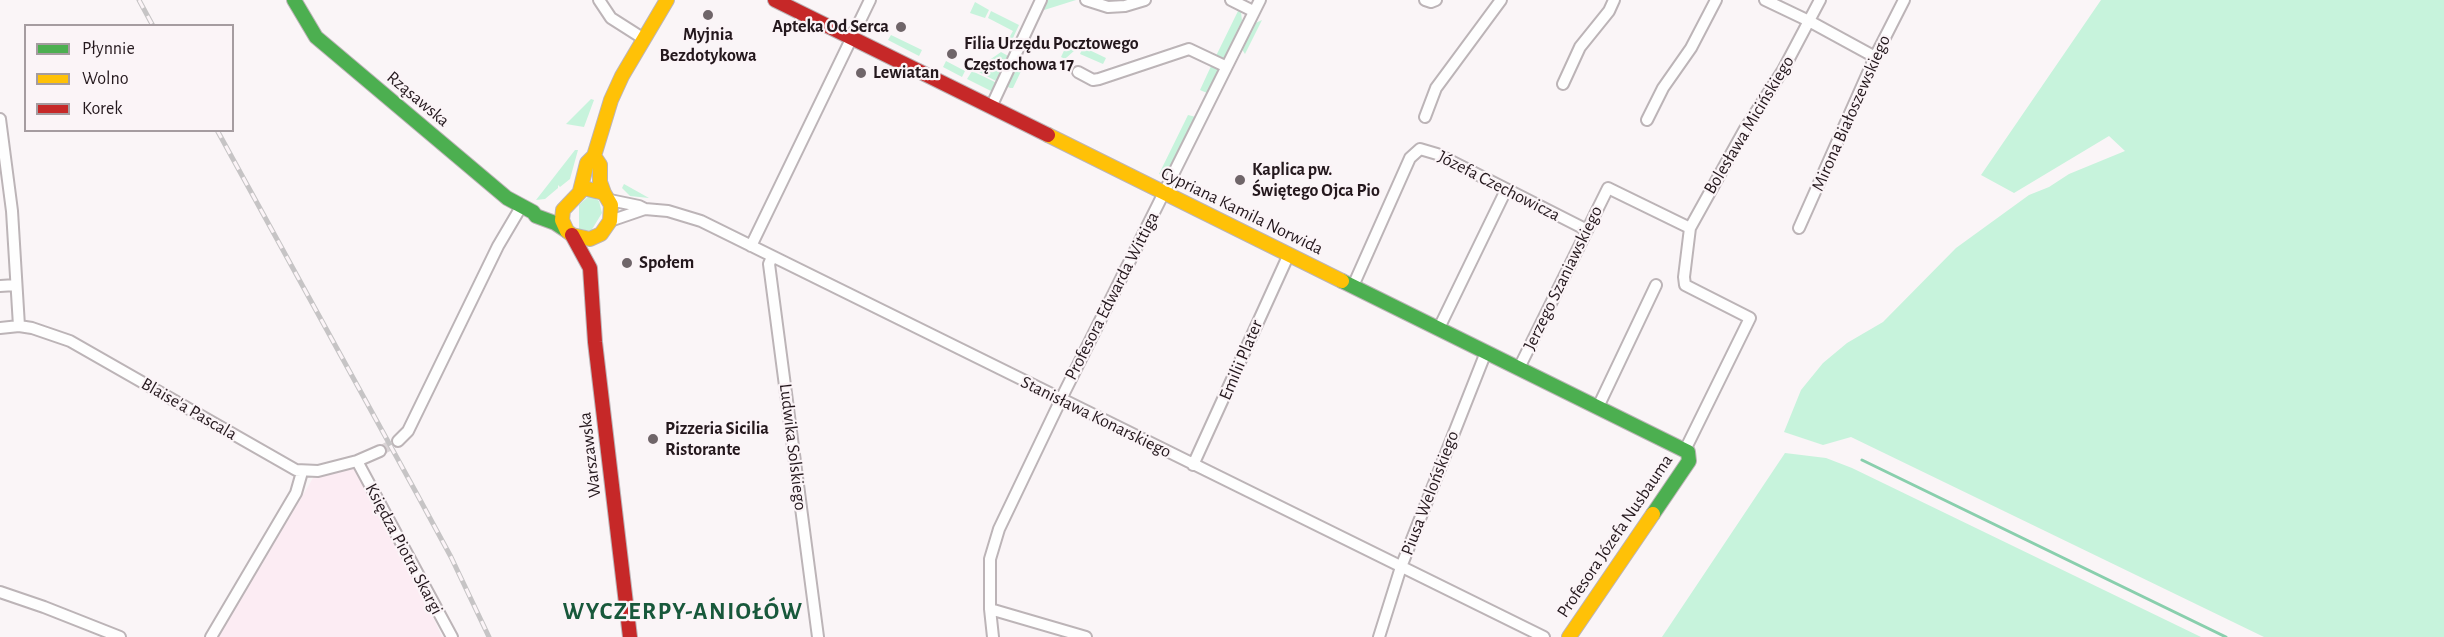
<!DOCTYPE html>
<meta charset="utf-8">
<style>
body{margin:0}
#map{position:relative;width:2444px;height:637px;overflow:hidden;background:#faf5f7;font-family:"Alegreya Sans",sans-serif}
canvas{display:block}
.legend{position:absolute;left:24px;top:24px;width:210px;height:108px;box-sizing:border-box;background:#fbf4f7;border:2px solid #a59ca0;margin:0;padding:8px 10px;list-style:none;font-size:18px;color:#24181d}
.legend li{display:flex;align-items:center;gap:12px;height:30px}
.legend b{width:30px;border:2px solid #a59ca0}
</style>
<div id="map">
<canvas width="2444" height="637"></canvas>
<ul class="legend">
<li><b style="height:8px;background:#4caf50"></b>Płynnie</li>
<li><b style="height:8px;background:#ffc107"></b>Wolno</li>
<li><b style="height:8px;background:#c62828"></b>Korek</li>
</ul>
</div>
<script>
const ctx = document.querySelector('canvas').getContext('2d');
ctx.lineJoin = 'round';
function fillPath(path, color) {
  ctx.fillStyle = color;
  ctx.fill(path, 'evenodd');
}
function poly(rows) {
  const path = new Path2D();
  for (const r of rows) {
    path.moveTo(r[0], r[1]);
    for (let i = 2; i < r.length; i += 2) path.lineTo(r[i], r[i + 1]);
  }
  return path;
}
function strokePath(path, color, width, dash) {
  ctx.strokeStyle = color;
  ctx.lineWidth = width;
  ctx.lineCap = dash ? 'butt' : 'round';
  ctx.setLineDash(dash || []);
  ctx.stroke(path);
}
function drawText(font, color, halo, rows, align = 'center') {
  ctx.font = font + ' "Alegreya Sans",sans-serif';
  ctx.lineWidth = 4.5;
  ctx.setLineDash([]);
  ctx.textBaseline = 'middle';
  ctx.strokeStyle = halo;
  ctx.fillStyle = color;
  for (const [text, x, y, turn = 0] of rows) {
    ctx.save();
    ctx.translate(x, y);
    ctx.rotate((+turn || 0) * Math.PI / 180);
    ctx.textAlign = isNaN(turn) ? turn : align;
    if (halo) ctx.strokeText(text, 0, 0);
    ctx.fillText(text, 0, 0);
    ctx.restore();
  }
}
fillPath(poly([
 [355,467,400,542,442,637,218,637,313,478]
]), '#fcecf3');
fillPath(poly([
 [1045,0,1076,0,1041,11],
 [2101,0,2444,0,2444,637,2264,637,1851,437,1823,445,1784,432,1801,390,1823,363,1847,343,1883,322,1956,248,2029,195,2049,187,2069,174,2125,151,2109,136,2014,193,1981,175],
 [975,2,989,10,985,18,970,13],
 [1239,9,1241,12,1242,21,1223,60,1215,58],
 [991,11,1019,25,1012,40,1009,38,1013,31,988,18],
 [1262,20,1245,54,1241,48,1249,26],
 [891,35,922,50,919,56,888,40],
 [1069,40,1081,46,1079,51,1075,50,1065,59,1061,57],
 [1083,47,1106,58,1103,64,1080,54],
 [1001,52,1010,57,998,82,975,70],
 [946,61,965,71,962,77,943,67],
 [1015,61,1024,65,1013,88,1010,88,1004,85],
 [1212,64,1217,67,1218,71,1207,93,1200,90],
 [972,71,997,83,993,92,967,79],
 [591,99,594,100,584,127,566,124],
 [1188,115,1196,117,1167,177,1159,174],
 [575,150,578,150,570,179,560,187,558,185,558,188,545,199,536,200],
 [624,184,649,198,630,196,622,188],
 [590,195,599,201,602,213,591,231,579,229,579,205],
 [1785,453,1826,458,1852,468,2201,637,1662,637]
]), '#c7f3dc');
strokePath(poly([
 [1862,460,2226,637]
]), '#89cfad', 3);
strokePath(poly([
 [380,451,398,441]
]), '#dad4d6', 10, [10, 5]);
const street = poly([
 [599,0,611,18,644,39],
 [1086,0,1108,7,1125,6,1145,0],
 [1231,0,1253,11],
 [1425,0,1431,2,1436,0],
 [1765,0,1809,21,1875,57],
 [1078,72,1093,80,1099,79,1189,49,1225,66],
 [1563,84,1580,47,1609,11,1614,0],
 [991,107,1041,0],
 [1425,117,1436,88,1501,0],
 [0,119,12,211,19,326],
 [1647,120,1663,88,1691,48,1716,0],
 [610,200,639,206,645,209,668,211,701,221,1544,637],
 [610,221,645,209],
 [1799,228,1875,57,1904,0],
 [751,246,870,0],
 [772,257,769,264,818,637],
 [0,286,16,285],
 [1353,286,1410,158,1420,149,1437,154,1587,230],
 [0,328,19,326,32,328,70,341,296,470,318,471,357,461,380,451],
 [1439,328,1506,190],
 [1519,368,1608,188,1690,228],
 [1598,407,1656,285],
 [398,441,408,431,498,246,521,207],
 [1685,450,1750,318,1685,285,1684,277,1690,228,1745,129,1783,70,1820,0],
 [357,461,452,637],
 [1193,465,1289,254],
 [0,592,44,607,120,637],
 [990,609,1086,637],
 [211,637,296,493,302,472],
 [993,637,990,609,990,559,999,529,1065,391,1260,0],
 [1379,637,1401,567,1486,352]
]);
const fast = poly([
 [294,0,316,37,507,198,533,212,536,216,555,223,567,231],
 [1342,281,1688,452,1689,461,1653,514]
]);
const slow = poly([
 [1048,135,1342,281],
 [594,156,600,165,600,182,604,193],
 [584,188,604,193,611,205,610,221,601,234,590,239,572,235,567,231,562,220,563,210,584,188],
 [580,191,587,163,594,156,611,100,622,76,667,0],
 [1569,637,1653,514]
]);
const jam = poly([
 [775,0,1048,135],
 [572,235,590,268,595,342,630,637]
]);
strokePath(street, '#bcb4b7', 14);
strokePath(fast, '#bcb4b7', 16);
strokePath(slow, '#bcb4b7', 16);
strokePath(jam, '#bcb4b7', 16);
strokePath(street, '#fefefe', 10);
strokePath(fast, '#4caf50', 14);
strokePath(slow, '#ffc107', 14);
strokePath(jam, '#c62828', 14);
const rail = poly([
 [139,0,153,26],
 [217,130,418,496,451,557,489,637]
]);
strokePath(rail, '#c6c4c5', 5);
strokePath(rail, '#fbf4f7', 3, [9]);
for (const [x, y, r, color] of [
 [708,15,6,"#6f6569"],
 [901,27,6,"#6f6569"],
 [952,54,6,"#6f6569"],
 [861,73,6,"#6f6569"],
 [1240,180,6,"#6f6569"],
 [627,263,6,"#6f6569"],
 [653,439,6,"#6f6569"]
]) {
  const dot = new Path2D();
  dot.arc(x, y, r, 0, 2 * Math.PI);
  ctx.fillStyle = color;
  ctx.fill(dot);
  strokePath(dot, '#fbf4f7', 2);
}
drawText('bold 18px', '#24181d', '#fbf4f7', [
 ["Apteka Od Serca",889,27,"right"],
 ["Myjnia",708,35,"center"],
 ["Bezdotykowa",708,56,"center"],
 ["Filia Urzędu Pocztowego",964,44],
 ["Częstochowa 17",964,65],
 ["Lewiatan",873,73],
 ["Kaplica pw.",1252,170],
 ["Świętego Ojca Pio",1252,191],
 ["Społem",639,263],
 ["Pizzeria Sicilia",665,429],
 ["Ristorante",665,450]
], 'left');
drawText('18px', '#24181d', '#fbf4f7', [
 ["Rząsawska",418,99,40],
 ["Mirona Białoszewskiego",1851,113,-66],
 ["Bolesława Micińskiego",1749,125,-59],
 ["Józefa Czechowicza",1499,186,27],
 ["Cypriana Kamila Norwida",1242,211,26],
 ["Jerzego Szaniawskiego",1563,278,-64],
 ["Profesora Edwarda Wittiga",1112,296,-63],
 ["Emilii Plater",1241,360,-67],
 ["Blaise'a Pascala",189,409,30],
 ["Stanisława Konarskiego",1096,417,26],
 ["Ludwika Solskiego",793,447,83],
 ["Warszawska",590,455,-97],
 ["Piusa Welońskiego",1430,493,-69],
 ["Profesora Józefa Nusbauma",1615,536,-56],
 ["Księdza Piotra Skargi",404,549,62]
]);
ctx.letterSpacing = '1.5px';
drawText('bold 24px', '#18583b', '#fbf4f7', [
 ["WYCZERPY-ANIOŁÓW",683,612]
]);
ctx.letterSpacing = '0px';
</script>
